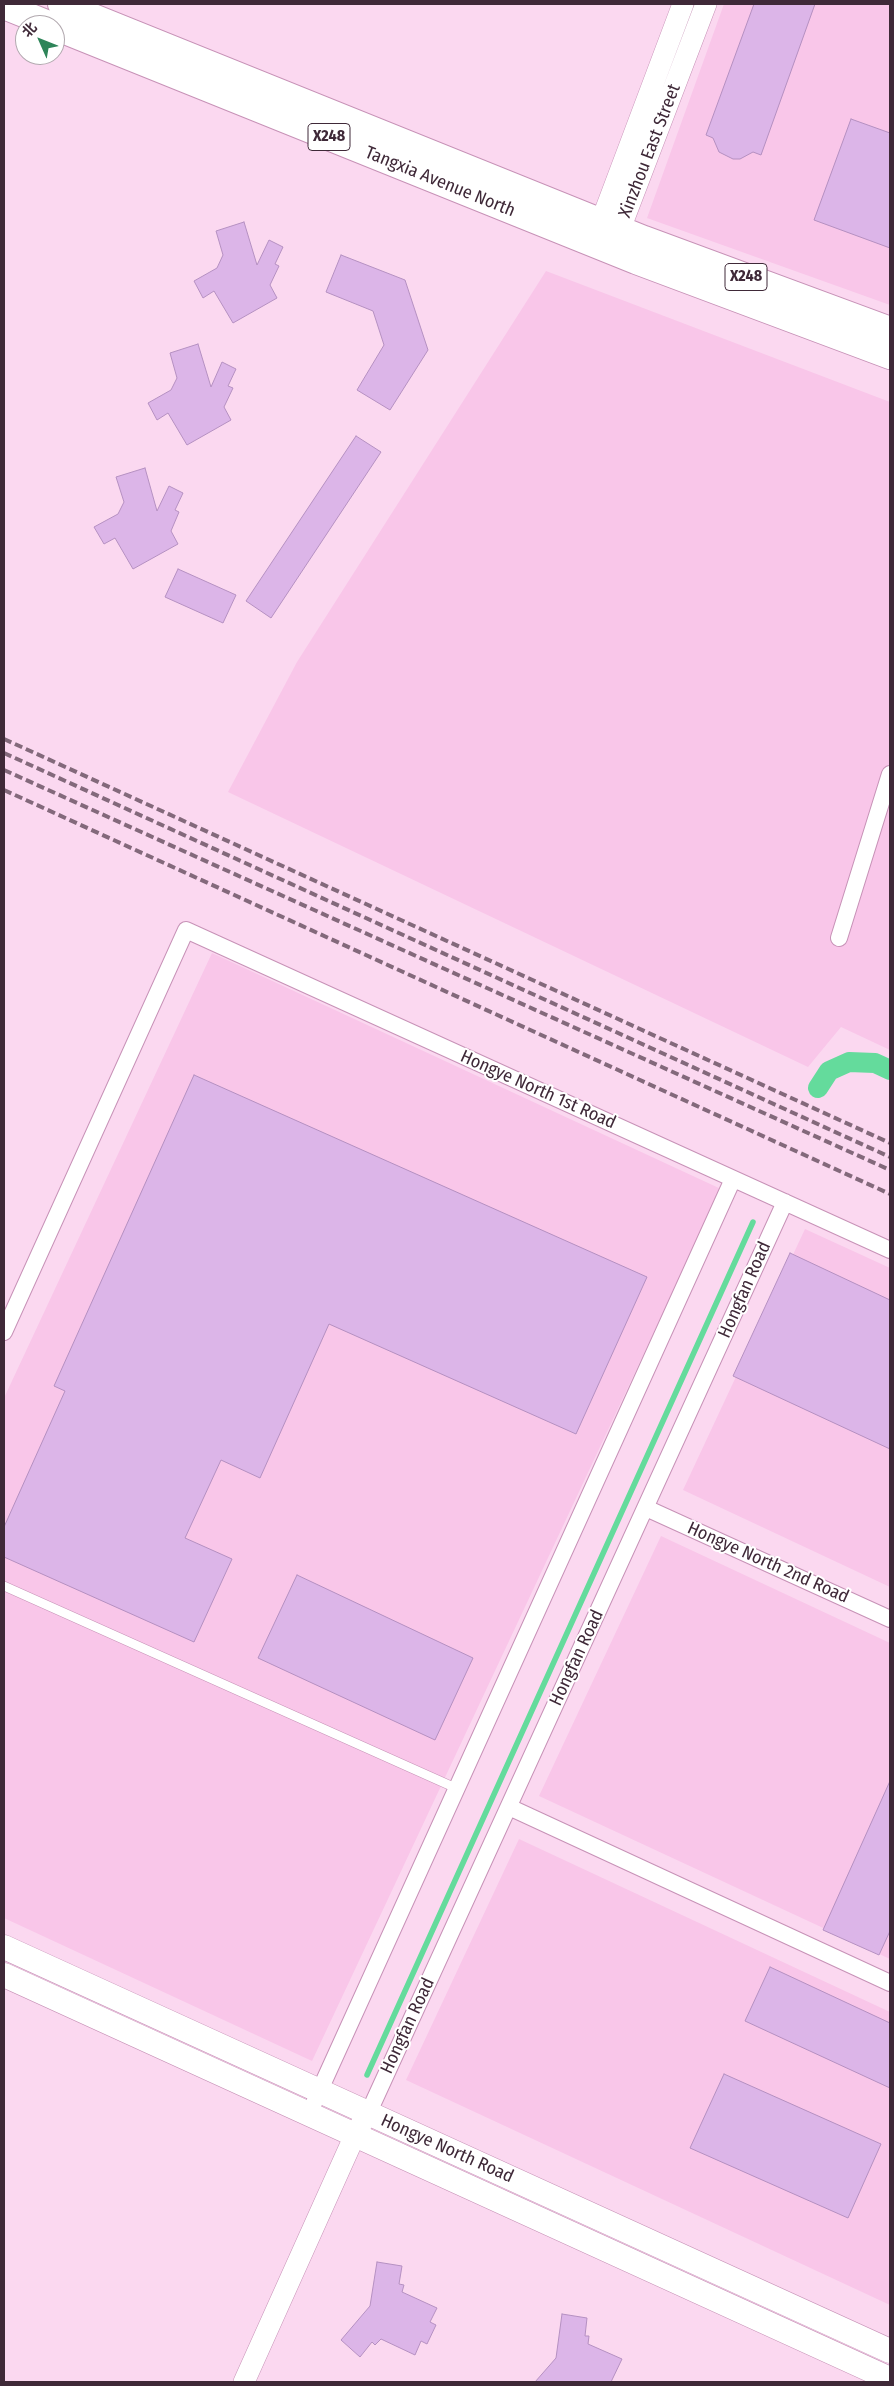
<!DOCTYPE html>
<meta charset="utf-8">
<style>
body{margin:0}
#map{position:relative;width:894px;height:2386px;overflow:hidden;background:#fbd8f0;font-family:"Fira Sans Condensed","Noto Sans SC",sans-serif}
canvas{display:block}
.frame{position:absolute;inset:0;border:5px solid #3f2938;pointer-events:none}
.north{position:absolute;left:15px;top:15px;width:50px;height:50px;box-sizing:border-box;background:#fff;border:1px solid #b2a9af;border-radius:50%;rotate:314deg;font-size:14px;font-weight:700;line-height:20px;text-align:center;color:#3f2938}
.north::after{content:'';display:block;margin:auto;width:18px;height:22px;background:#2e8559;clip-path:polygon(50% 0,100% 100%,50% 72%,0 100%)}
</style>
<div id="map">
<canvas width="894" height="2386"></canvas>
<div class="frame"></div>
<div class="north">北</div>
</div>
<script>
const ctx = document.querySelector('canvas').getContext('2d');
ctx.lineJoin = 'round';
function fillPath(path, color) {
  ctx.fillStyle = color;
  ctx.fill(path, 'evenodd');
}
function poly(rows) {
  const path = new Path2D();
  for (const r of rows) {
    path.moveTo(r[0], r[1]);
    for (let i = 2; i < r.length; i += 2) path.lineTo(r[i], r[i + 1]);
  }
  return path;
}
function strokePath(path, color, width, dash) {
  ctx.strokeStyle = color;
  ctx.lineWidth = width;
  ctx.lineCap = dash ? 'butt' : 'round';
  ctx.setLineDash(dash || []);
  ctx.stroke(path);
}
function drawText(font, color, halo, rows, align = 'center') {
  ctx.font = font + ' "Fira Sans Condensed",sans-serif';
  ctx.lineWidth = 4;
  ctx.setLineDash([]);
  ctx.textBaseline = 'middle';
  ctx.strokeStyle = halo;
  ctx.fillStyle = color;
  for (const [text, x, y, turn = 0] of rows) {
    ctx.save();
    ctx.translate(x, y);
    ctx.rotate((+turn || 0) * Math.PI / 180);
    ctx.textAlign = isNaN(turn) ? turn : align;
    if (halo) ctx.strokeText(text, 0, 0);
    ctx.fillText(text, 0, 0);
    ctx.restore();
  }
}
fillPath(poly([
 [724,4,890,4,890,305,647,218],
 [546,271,890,402,890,1050,841,1027,808,1067,228,792,297,662],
 [212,953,721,1189,312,2061,4,1918,4,1398],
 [805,1229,890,1268,890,1587,683,1490],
 [661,1536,890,1643,890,1959,539,1796],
 [519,1839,890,2012,890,2305,406,2080]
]), '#f9c6e9');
strokePath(poly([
 [367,2075,753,1222]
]), '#64db9c', 5.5);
strokePath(poly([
 [818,1088,829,1071,849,1062,875,1063,890,1070]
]), '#64db9c', 20);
const building = poly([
 [754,4,815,4,761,155,753,152,740,159,733,159,719,152,713,138,706,135,754,4],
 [851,119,890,133,890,248,814,220,851,119],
 [244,222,257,265,269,240,283,247,275,264,279,266,270,285,277,298,233,323,214,291,203,298,194,281,217,268,223,255,216,231,244,222],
 [341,255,405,280,428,350,390,410,357,390,384,345,373,311,326,292,341,255],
 [198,344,211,387,222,362,236,369,228,386,233,388,224,407,231,420,187,445,168,413,157,420,148,403,171,390,177,378,170,353,198,344],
 [356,436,381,452,271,618,246,601,356,436],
 [145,468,157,511,169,486,183,493,175,510,179,512,171,531,178,544,133,569,115,538,104,544,94,527,118,514,124,502,116,477,145,468],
 [178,569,236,595,223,623,165,597,178,569],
 [194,1075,647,1277,576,1434,329,1324,260,1478,221,1460,185,1538,232,1559,194,1642,4,1557,4,1527,65,1391,54,1386,194,1075],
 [790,1253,890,1300,890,1449,733,1376,790,1253],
 [297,1575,473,1658,435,1740,258,1658,297,1575],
 [890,1781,890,1931,879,1955,823,1930,890,1781],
 [770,1967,890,2023,890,2088,745,2021,770,1967],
 [724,2074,881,2144,848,2218,690,2148,724,2074],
 [377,2262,402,2266,399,2284,404,2285,402,2292,437,2308,430,2322,436,2325,427,2344,421,2341,415,2355,381,2339,375,2345,372,2342,360,2357,341,2340,370,2306,377,2262],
 [562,2314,587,2318,585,2336,589,2336,588,2344,622,2359,611,2382,535,2382,556,2358,562,2314]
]);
fillPath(building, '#dcb5e8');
strokePath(building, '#b590c1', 1);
const service = poly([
 [4,1586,458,1789]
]);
const minor = poly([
 [839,938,890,774],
 [4,1332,186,930,890,1250],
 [646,1508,890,1619],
 [509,1807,890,1983],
 [309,2114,733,1179],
 [368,2114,785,1202]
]);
const tertiary = poly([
 [602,237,601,222,683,4],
 [609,240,620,229,706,4],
 [244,2382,355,2135,363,2121]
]);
const secondary = poly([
 [4,1947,890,2351],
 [4,1975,890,2379]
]);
const primary = poly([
 [61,4,644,239,890,330],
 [4,6,51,25],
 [55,27,636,261,890,356]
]);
strokePath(service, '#c792b7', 10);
strokePath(minor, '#c792b7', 18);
strokePath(tertiary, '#c792b7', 22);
strokePath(secondary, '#c792b7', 25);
strokePath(primary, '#c792b7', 28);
strokePath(service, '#fff', 9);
strokePath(minor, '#fff', 16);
strokePath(tertiary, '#fff', 21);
strokePath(secondary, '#fff', 24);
strokePath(primary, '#fff', 26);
strokePath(poly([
 [4,739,890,1143],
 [4,753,890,1157],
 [4,770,890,1170],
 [4,790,890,1194]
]), '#83697b', 4, [8, 4]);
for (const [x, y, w] of [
 [329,137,42],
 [746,277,42]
]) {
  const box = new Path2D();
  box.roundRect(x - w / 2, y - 13.5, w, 27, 4);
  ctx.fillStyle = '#fff';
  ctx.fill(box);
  strokePath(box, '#3f2938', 1);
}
drawText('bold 16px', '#3f2938', null, [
 ["X248",329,137],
 ["X248",746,277]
]);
drawText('18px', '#3f2938', '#fff', [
 ["Xinzhou East Street",650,151,-69],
 ["Tangxia Avenue North",440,182,22],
 ["Hongye North 1st Road",538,1090,24],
 ["Hongfan Road",745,1290,-66],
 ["Hongye North 2nd Road",768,1563,24],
 ["Hongfan Road",577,1658,-65],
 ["Hongfan Road",408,2026,-65],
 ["Hongye North Road",447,2149,24]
]);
</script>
